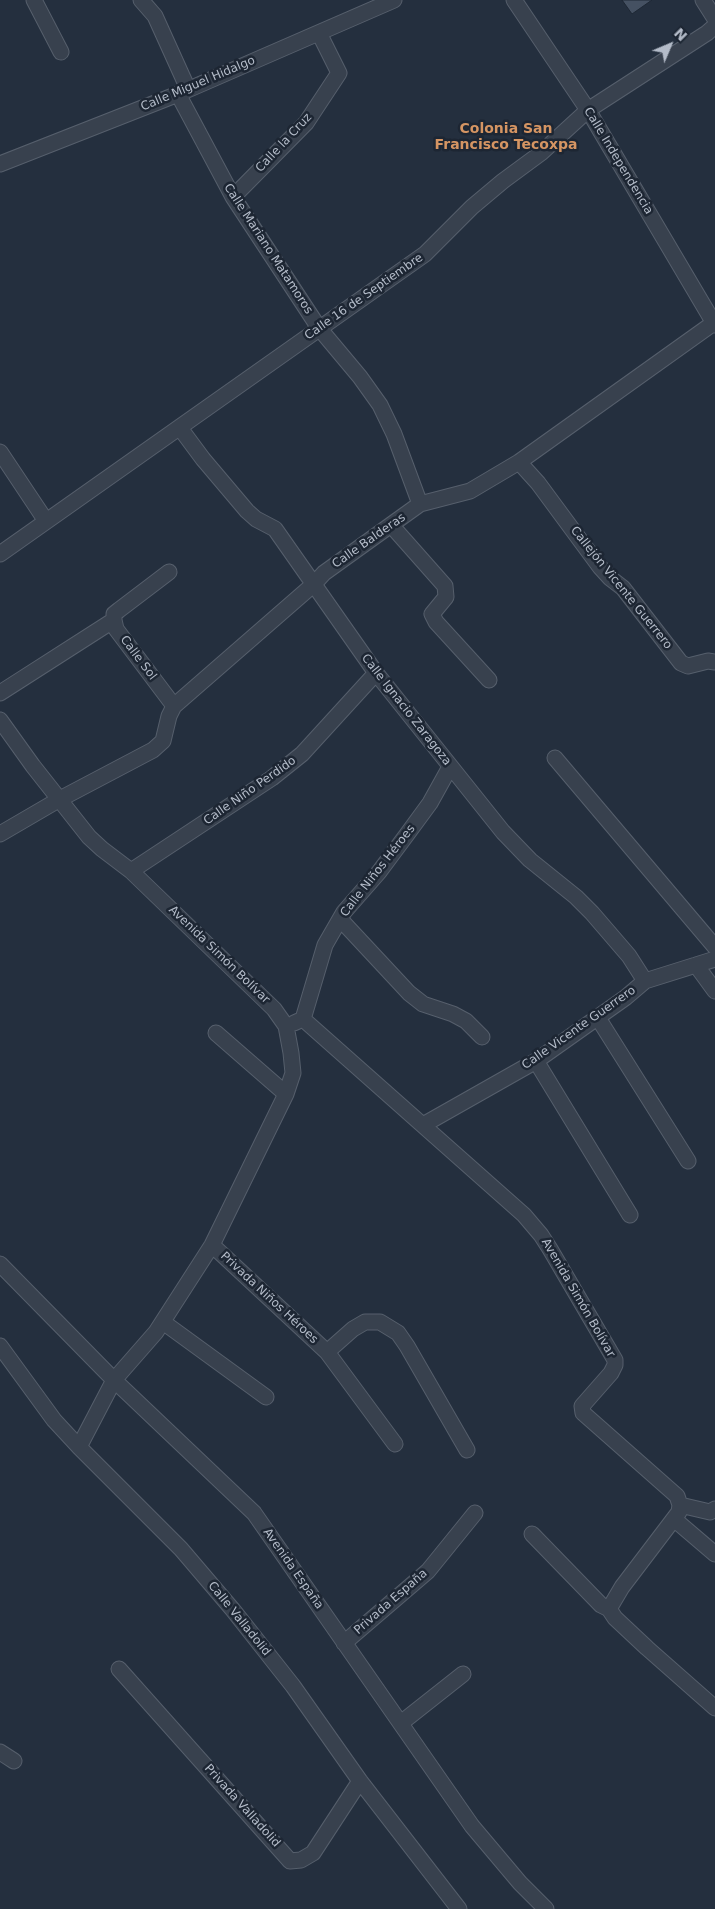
<!DOCTYPE html>
<meta charset="utf-8">
<style>
body{margin:0}
#map{position:relative;width:715px;height:1909px;overflow:hidden;background:#242f3e;font-family:"DejaVu Sans",sans-serif}
canvas{display:block}
.north{position:absolute;left:645px;top:20px;width:50px;height:50px;-webkit-text-stroke:4px #1d2633;paint-order:stroke;rotate:45deg;font-size:14px;font-weight:700;line-height:20px;text-align:center;color:#b4bcc9}
.north::after{content:'';display:block;margin:auto;width:18px;height:22px;background:#b4bcc9;clip-path:polygon(50% 0,100% 100%,50% 72%,0 100%)}
</style>
<div id="map">
<canvas width="715" height="1909"></canvas>
<div class="north">N</div>
</div>
<script>
const ctx = document.querySelector('canvas').getContext('2d');
ctx.lineJoin = 'round';
function fillPath(path, color) {
  ctx.fillStyle = color;
  ctx.fill(path, 'evenodd');
}
function poly(rows) {
  const path = new Path2D();
  for (const r of rows) {
    path.moveTo(r[0], r[1]);
    for (let i = 2; i < r.length; i += 2) path.lineTo(r[i], r[i + 1]);
  }
  return path;
}
function strokePath(path, color, width, dash) {
  ctx.strokeStyle = color;
  ctx.lineWidth = width;
  ctx.lineCap = dash ? 'butt' : 'round';
  ctx.setLineDash(dash || []);
  ctx.stroke(path);
}
function drawText(font, color, halo, rows, align = 'center') {
  ctx.font = font + ' "DejaVu Sans",sans-serif';
  ctx.lineWidth = 5;
  ctx.setLineDash([]);
  ctx.textBaseline = 'middle';
  ctx.strokeStyle = halo;
  ctx.fillStyle = color;
  for (const [text, x, y, turn = 0] of rows) {
    ctx.save();
    ctx.translate(x, y);
    ctx.rotate((+turn || 0) * Math.PI / 180);
    ctx.textAlign = isNaN(turn) ? turn : align;
    if (halo) ctx.strokeText(text, 0, 0);
    ctx.fillText(text, 0, 0);
    ctx.restore();
  }
}
const building = poly([
 [622,0,652,0,632,14,622,0]
]);
fillPath(building, '#455162');
strokePath(building, '#1f2835', 1);
const minor = poly([
 [34,0,61,52],
 [141,0,155,16,188,89],
 [514,0,588,110,715,325],
 [703,0,715,19],
 [178,94,233,197,319,328,360,377,380,405,394,434,420,504],
 [0,164,178,94,394,0],
 [233,197,306,123,339,73,319,33],
 [180,428,203,459,247,511,256,519,275,529,376,673,503,832,530,860,576,897,592,913,629,956,645,981],
 [0,452,46,521],
 [519,462,538,483,600,567,610,578,623,588,681,663,688,666,708,661,715,662],
 [391,525,445,586,446,597,432,614,436,622,489,680],
 [0,554,425,254,472,207,503,181,541,153,588,110,707,33,715,26],
 [169,572,119,610,114,614,114,620,116,629,174,706],
 [0,693,114,620],
 [0,720,33,766,89,837,102,849,131,871,274,1009,286,1026,291,1053,293,1073,286,1094,212,1245,156,1332,114,1380,79,1447],
 [555,758,715,947],
 [0,834,60,799,153,750,163,741,169,716,174,706,314,584,324,573,420,504,470,491,519,462,715,322],
 [131,871,272,778,302,754,376,673],
 [340,919,409,993,423,1004,453,1014,466,1021,482,1037],
 [696,965,715,991],
 [598,1018,688,1161],
 [303,1019,524,1215,541,1235,550,1249,615,1360,615,1365,611,1373,582,1406,583,1413,677,1496,680,1505,679,1512,622,1587,609,1609,615,1618,647,1648,715,1708],
 [294,1023,303,1019,325,945,344,912,379,872,408,833,430,803,450,767],
 [216,1033,286,1094],
 [536,1061,630,1215],
 [423,1125,536,1061,625,998,645,981,715,959],
 [212,1245,327,1352,395,1444],
 [0,1264,114,1380,254,1513,472,1826,520,1883,546,1909],
 [163,1322,266,1397],
 [0,1346,54,1420,79,1447,181,1549,233,1610,293,1686,360,1781,459,1909],
 [327,1352,353,1329,365,1322,380,1322,398,1333,407,1346,467,1450],
 [680,1505,710,1512,715,1509],
 [674,1519,715,1554],
 [532,1534,601,1605,609,1609],
 [344,1643,428,1571,475,1513],
 [119,1669,290,1861,301,1860,313,1853,360,1781],
 [401,1723,463,1674],
 [0,1752,14,1761]
]);
strokePath(minor, '#565f6c', 17);
strokePath(minor, '#38414e', 15);
drawText('12px', '#b4bcc9', '#1d2633', [
 ["Calle Miguel Hidalgo",198,84,-23],
 ["Calle la Cruz",284,143,-47],
 ["Calle Independencia",618,161,59],
 ["Calle Mariano Matamoros",268,249,57],
 ["Calle 16 de Septiembre",364,297,-35],
 ["Calle Balderas",369,541,-35],
 ["Callejón Vicente Guerrero",621,588,51],
 ["Calle Sol",138,658,53],
 ["Calle Ignacio Zaragoza",406,710,52],
 ["Calle Niño Perdido",250,791,-35],
 ["Calle Niños Héroes",378,871,-52],
 ["Avenida Simón Bolívar",219,955,44],
 ["Calle Vicente Guerrero",579,1028,-35],
 ["Privada Niños Héroes",269,1298,43],
 ["Avenida Simón Bolívar",578,1298,60],
 ["Avenida España",293,1569,55],
 ["Privada España",391,1602,-41],
 ["Calle Valladolid",239,1619,51],
 ["Privada Valladolid",242,1806,48]
]);
drawText('bold 14px', '#d59563', '#1d2633', [
 ["Colonia San",506,129],
 ["Francisco Tecoxpa",506,145]
]);
</script>
